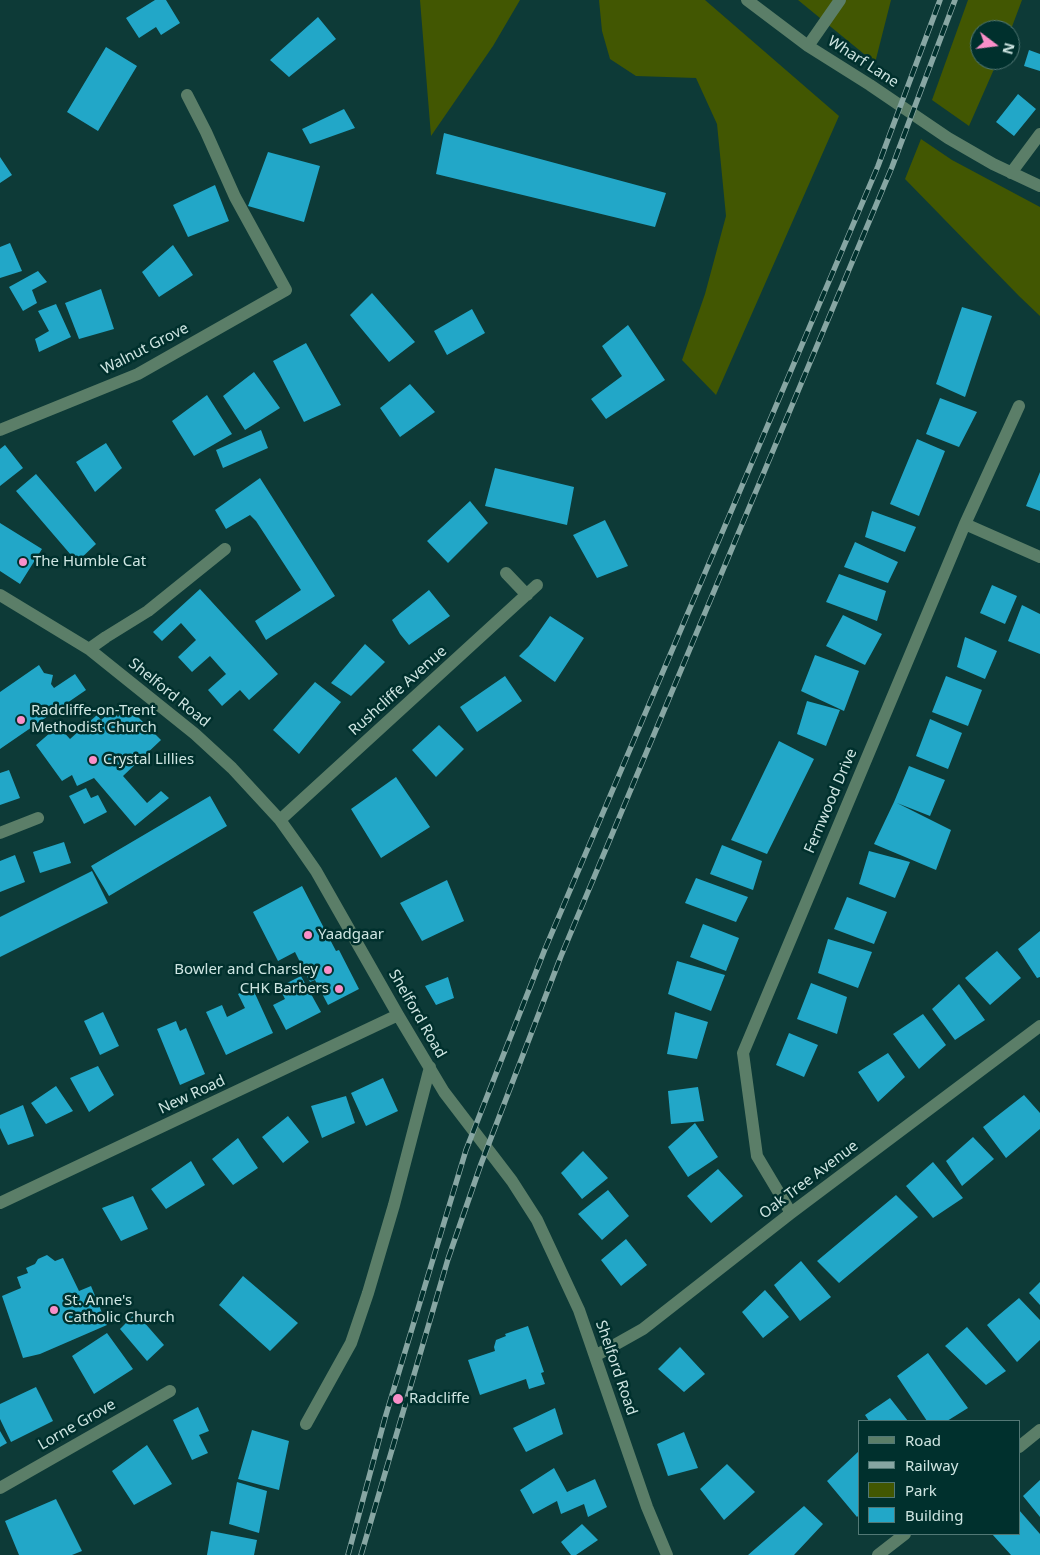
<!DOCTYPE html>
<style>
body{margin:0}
#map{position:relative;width:1040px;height:1555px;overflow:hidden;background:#0d3a37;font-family:"Noto Sans",sans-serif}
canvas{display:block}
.legend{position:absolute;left:858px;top:1420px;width:162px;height:115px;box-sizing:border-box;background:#00302d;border:1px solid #527875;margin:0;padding:6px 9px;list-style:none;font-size:15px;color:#cee5e2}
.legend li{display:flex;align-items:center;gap:10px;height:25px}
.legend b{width:25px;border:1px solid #527875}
.north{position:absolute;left:970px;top:20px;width:50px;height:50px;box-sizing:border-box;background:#00302d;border:1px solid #527875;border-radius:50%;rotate:105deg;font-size:14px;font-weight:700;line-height:20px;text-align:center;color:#cee5e2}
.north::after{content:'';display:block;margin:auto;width:18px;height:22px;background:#f98fc9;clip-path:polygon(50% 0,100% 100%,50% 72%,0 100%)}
</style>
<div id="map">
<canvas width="1040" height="1555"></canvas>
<ul class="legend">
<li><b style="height:6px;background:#5b7e68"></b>Road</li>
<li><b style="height:6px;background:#87a6a3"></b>Railway</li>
<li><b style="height:14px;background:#425702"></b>Park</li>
<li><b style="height:14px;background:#22a7c8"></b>Building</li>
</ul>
<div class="north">N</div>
</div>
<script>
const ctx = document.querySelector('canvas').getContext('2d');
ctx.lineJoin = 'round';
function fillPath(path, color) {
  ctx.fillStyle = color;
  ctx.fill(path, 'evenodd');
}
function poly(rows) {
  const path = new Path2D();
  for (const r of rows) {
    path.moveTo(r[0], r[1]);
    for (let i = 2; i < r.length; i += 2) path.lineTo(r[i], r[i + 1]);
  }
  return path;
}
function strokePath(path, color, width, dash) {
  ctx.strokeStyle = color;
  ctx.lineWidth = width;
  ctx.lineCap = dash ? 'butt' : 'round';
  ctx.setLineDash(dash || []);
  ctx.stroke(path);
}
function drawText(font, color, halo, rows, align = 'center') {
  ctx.font = font + ' "Noto Sans",sans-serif';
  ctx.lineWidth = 5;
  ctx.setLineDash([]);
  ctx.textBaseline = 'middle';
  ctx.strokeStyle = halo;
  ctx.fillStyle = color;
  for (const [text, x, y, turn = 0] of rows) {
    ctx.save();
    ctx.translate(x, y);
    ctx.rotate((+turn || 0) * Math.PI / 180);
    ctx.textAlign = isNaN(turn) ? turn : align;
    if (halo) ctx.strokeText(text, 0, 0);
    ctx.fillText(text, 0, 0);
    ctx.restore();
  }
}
fillPath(poly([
 [420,0,520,0,493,46,431,136],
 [599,0,705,0,839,116,716,395,682,360,705,294,726,216,717,124,696,78,636,76,610,59,602,31],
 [798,0,891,0,875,63],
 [968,0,1022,0,1010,32,1010,30,980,30,980,60,998,60,969,126,932,100],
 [921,139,952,160,1040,207,1040,316,1019,296,905,179]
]), '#425702');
fillPath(poly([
 [155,0,166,0,180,23,161,35,156,27,139,38,126,18],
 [318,17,336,39,289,77,270,60],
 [106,47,137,66,98,131,67,112],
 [1029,50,1040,54,1040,71,1024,66],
 [1018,94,1036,109,1014,136,996,122],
 [344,109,355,128,310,144,302,129],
 [444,133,666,193,655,227,436,174],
 [268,152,320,166,304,222,248,206],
 [0,157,12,175,0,183],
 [215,185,229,221,188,237,173,205],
 [10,243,22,271,0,278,0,247],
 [173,245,193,275,159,297,142,272],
 [38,271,47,282,32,290,37,303,23,311,9,287],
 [101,289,114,329,79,339,65,303],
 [372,293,415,342,389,362,350,315],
 [56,304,71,337,39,352,35,339,49,331,38,311],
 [962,307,992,316,965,397,936,384],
 [472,309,485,333,447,355,434,331],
 [628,325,665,380,606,419,591,399,622,376,602,346],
 [306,343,341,405,304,422,273,361],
 [254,372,280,408,245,430,223,396],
 [410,384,435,412,400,437,380,408],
 [207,395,232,434,194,456,172,421],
 [940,398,977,412,959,447,926,434],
 [261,430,268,448,223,468,216,450],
 [917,439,945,451,919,516,890,504],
 [106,443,122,468,95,492,76,462],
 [5,445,23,468,0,486,0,449],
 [495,468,574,487,567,525,485,506],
 [1040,472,1040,511,1026,506],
 [36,474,96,544,77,562,16,491],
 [260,478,335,596,266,640,255,621,301,590,256,521,250,515,226,529,215,510],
 [470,501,488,523,448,563,427,541],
 [872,511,916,527,905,552,865,537],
 [605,520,628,566,597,578,573,535],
 [0,523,42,549,20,584,0,571],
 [855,542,898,562,888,583,844,567],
 [839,574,886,591,877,621,826,602],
 [992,585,1017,596,1005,624,980,613],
 [200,589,278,674,249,700,240,690,222,706,208,690,226,674,210,656,192,672,178,657,196,640,181,623,162,641,153,632],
 [429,590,450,616,409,645,400,634,392,620],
 [1022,605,1040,614,1040,654,1008,641],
 [843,615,882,634,865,665,826,646],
 [550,616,584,638,555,682,519,656,529,646],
 [965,637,997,651,985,679,957,667],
 [365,644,385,662,351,696,331,683],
 [815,655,859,671,844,711,801,691],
 [39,665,44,673,53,675,51,684,54,688,75,674,86,690,0,749,0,692],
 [505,676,522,701,477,732,460,707],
 [946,676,982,690,968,726,932,712],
 [315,682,341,702,299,754,273,730],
 [807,701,840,710,826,746,797,734],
 [125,710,131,716,134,713,161,740,123,776,147,803,161,791,169,798,135,826,94,778,77,786,72,775,62,781,36,745,58,726,70,739,97,715,101,720,112,711,118,717],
 [930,719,962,733,948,769,916,756],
 [439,725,464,749,436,777,412,750],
 [779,741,814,759,767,854,731,840],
 [909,766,945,780,930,816,897,803,951,830,936,870,874,844,894,802],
 [9,770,20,798,0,805,0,773],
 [396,777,430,827,381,858,351,809],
 [86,788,91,798,98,795,107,812,84,824,69,796],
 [210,796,227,826,109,896,91,866],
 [64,842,71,863,40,873,33,852],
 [722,845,762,861,753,890,710,874],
 [869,851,910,862,895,898,859,884],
 [15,855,25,882,0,892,0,861],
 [92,871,108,903,0,957,0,917],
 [696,878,748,897,736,922,685,903],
 [447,880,464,921,422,941,400,903],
 [302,886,336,951,339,950,359,989,328,1005,315,980,310,982,295,952,278,961,253,912],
 [847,897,887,912,874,944,834,929],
 [703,924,739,938,726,971,690,957],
 [1040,931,1040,977,1037,978,1018,949],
 [828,939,872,952,858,988,818,973],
 [997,951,1021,978,990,1005,965,978],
 [677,961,725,975,711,1011,668,994],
 [301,976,321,1012,286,1030,273,1005,285,999,279,987],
 [448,977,454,998,436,1005,425,986],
 [811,983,847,997,837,1034,797,1019],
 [959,984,985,1020,955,1040,932,1009],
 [252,987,273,1033,226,1055,206,1012,222,1005,227,1017,245,1008,238,994],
 [103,1012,119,1046,100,1055,84,1021],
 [675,1012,708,1022,697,1059,667,1054],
 [923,1014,946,1045,919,1069,893,1034],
 [176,1021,180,1031,186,1028,205,1074,180,1085,157,1029],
 [789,1033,818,1045,804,1077,776,1065],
 [888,1053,905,1077,878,1102,858,1072],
 [98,1066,114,1095,89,1112,70,1078],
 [383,1078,398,1111,366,1126,351,1093],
 [56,1086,73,1111,46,1124,31,1103],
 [698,1087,704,1121,671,1124,668,1091],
 [1024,1095,1040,1113,1040,1129,1006,1158,983,1127],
 [346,1096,355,1123,322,1138,311,1106],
 [23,1105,34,1136,8,1145,0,1128,0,1115],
 [288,1116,309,1142,283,1163,262,1137],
 [695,1123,718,1157,688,1177,668,1147],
 [973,1137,994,1159,962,1186,946,1161],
 [238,1138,258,1168,233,1185,212,1159],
 [583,1151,608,1178,582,1199,561,1173],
 [191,1161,205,1185,166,1209,151,1189],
 [933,1162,963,1198,933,1218,906,1186],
 [718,1169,743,1196,711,1223,687,1196],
 [608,1190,629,1216,602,1240,578,1214],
 [896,1195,918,1217,839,1283,817,1261],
 [133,1196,148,1229,121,1241,102,1208],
 [626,1239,647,1265,621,1286,601,1260],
 [47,1255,55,1261,63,1258,79,1291,91,1286,107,1325,40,1354,23,1358,2,1296,21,1288,17,1277,28,1273,26,1268,35,1264,38,1259],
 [801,1261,831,1297,800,1321,774,1285],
 [243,1276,298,1323,270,1351,219,1305],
 [1040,1282,1040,1305,1029,1293],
 [765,1290,789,1317,763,1338,742,1312],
 [1019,1298,1040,1320,1040,1340,1017,1362,987,1325],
 [136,1313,164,1345,147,1361,120,1329],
 [528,1326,544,1372,541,1373,545,1384,529,1389,526,1379,480,1395,468,1360,495,1351,494,1347,496,1340,506,1336,505,1334],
 [967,1327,1006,1371,986,1385,945,1346],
 [107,1333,133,1369,94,1394,72,1356],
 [680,1347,705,1374,684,1392,658,1369],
 [928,1353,968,1408,947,1421,927,1421,897,1376],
 [36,1387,53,1421,11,1442,0,1419,0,1404],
 [890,1398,908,1421,869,1421,865,1415],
 [198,1407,209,1431,199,1435,208,1453,192,1460,173,1420],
 [555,1408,563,1434,526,1452,513,1428],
 [252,1430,289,1441,279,1490,238,1479],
 [0,1431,7,1443,0,1447],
 [684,1432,698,1468,668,1476,657,1444],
 [147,1445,172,1484,134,1505,112,1471],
 [859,1451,859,1515,857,1517,827,1481],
 [727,1464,755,1492,724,1520,700,1489],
 [554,1468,567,1492,595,1479,607,1507,588,1517,584,1504,561,1514,557,1501,533,1514,520,1490],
 [1040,1480,1040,1517,1023,1496],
 [237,1482,267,1491,259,1533,229,1524],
 [56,1499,82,1551,72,1555,19,1555,5,1521],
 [804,1506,823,1524,794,1555,748,1555],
 [1019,1510,1040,1534,1040,1555,1011,1555,992,1534,1019,1534],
 [582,1524,598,1540,576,1555,571,1555,561,1542],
 [211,1531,257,1540,254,1555,207,1555]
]), '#22a7c8');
strokePath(poly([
 [747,0,808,46,870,85,948,138,993,164,1040,186],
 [808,46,840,0],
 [1011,173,1040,134],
 [0,430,138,374,286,290,235,197,206,132,187,95],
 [965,524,1040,557],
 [506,573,527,595],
 [0,595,89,649,195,734,232,768,280,820,300,848,316,871,398,1015,444,1092,512,1181,537,1220,579,1310,647,1507,667,1555],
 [89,649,106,637,148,611,225,549],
 [280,820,537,585],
 [0,833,38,818],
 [0,1203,398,1015],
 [791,1213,757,1156,743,1053,965,524,1019,406],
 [595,1356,643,1329,791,1213,1040,1026],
 [306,1424,351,1343,368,1293,394,1205,430,1067],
 [1019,1447,1040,1430],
 [0,1488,170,1391],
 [878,1555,905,1534]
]), '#5b7e68', 12);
const rail = poly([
 [348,1555,385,1418,466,1150,545,949,878,166,940,0],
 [361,1555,448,1259,481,1164,561,956,892,167,955,0]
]);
strokePath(rail, '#87a6a3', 5.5);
strokePath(rail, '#00302d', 4, [11]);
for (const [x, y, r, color] of [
 [23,562,5,"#f98fc9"],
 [21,720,5,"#f98fc9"],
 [93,760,5,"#f98fc9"],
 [308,935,5,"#f98fc9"],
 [328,970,5,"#f98fc9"],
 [339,989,5,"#f98fc9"],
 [54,1310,5,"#f98fc9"],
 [398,1399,6,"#f98fc9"]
]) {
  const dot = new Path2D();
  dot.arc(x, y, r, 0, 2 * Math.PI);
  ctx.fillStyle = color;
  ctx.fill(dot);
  strokePath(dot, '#00302d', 2);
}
drawText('15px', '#cee5e2', '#00302d', [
 ["Wharf Lane",863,62,33],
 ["Walnut Grove",145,349,-27],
 ["Rushcliffe Avenue",398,691,-42],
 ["Shelford Road",169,693,39],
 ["Fernwood Drive",831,801,-67],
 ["Shelford Road",417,1014,60],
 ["New Road",192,1095,-25],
 ["Oak Tree Avenue",809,1180,-37],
 ["Shelford Road",616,1368,71],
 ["Lorne Grove",77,1425,-30]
]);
drawText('15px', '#cee5e2', '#00302d', [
 ["The Humble Cat",33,562],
 ["Radcliffe-on-Trent",31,711],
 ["Methodist Church",31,728],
 ["Crystal Lillies",103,760],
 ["Yaadgaar",318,935],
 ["Bowler and Charsley",318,970,"right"],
 ["CHK Barbers",329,989,"right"],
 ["St. Anne's",64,1301],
 ["Catholic Church",64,1318],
 ["Radcliffe",409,1399]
], 'left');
</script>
